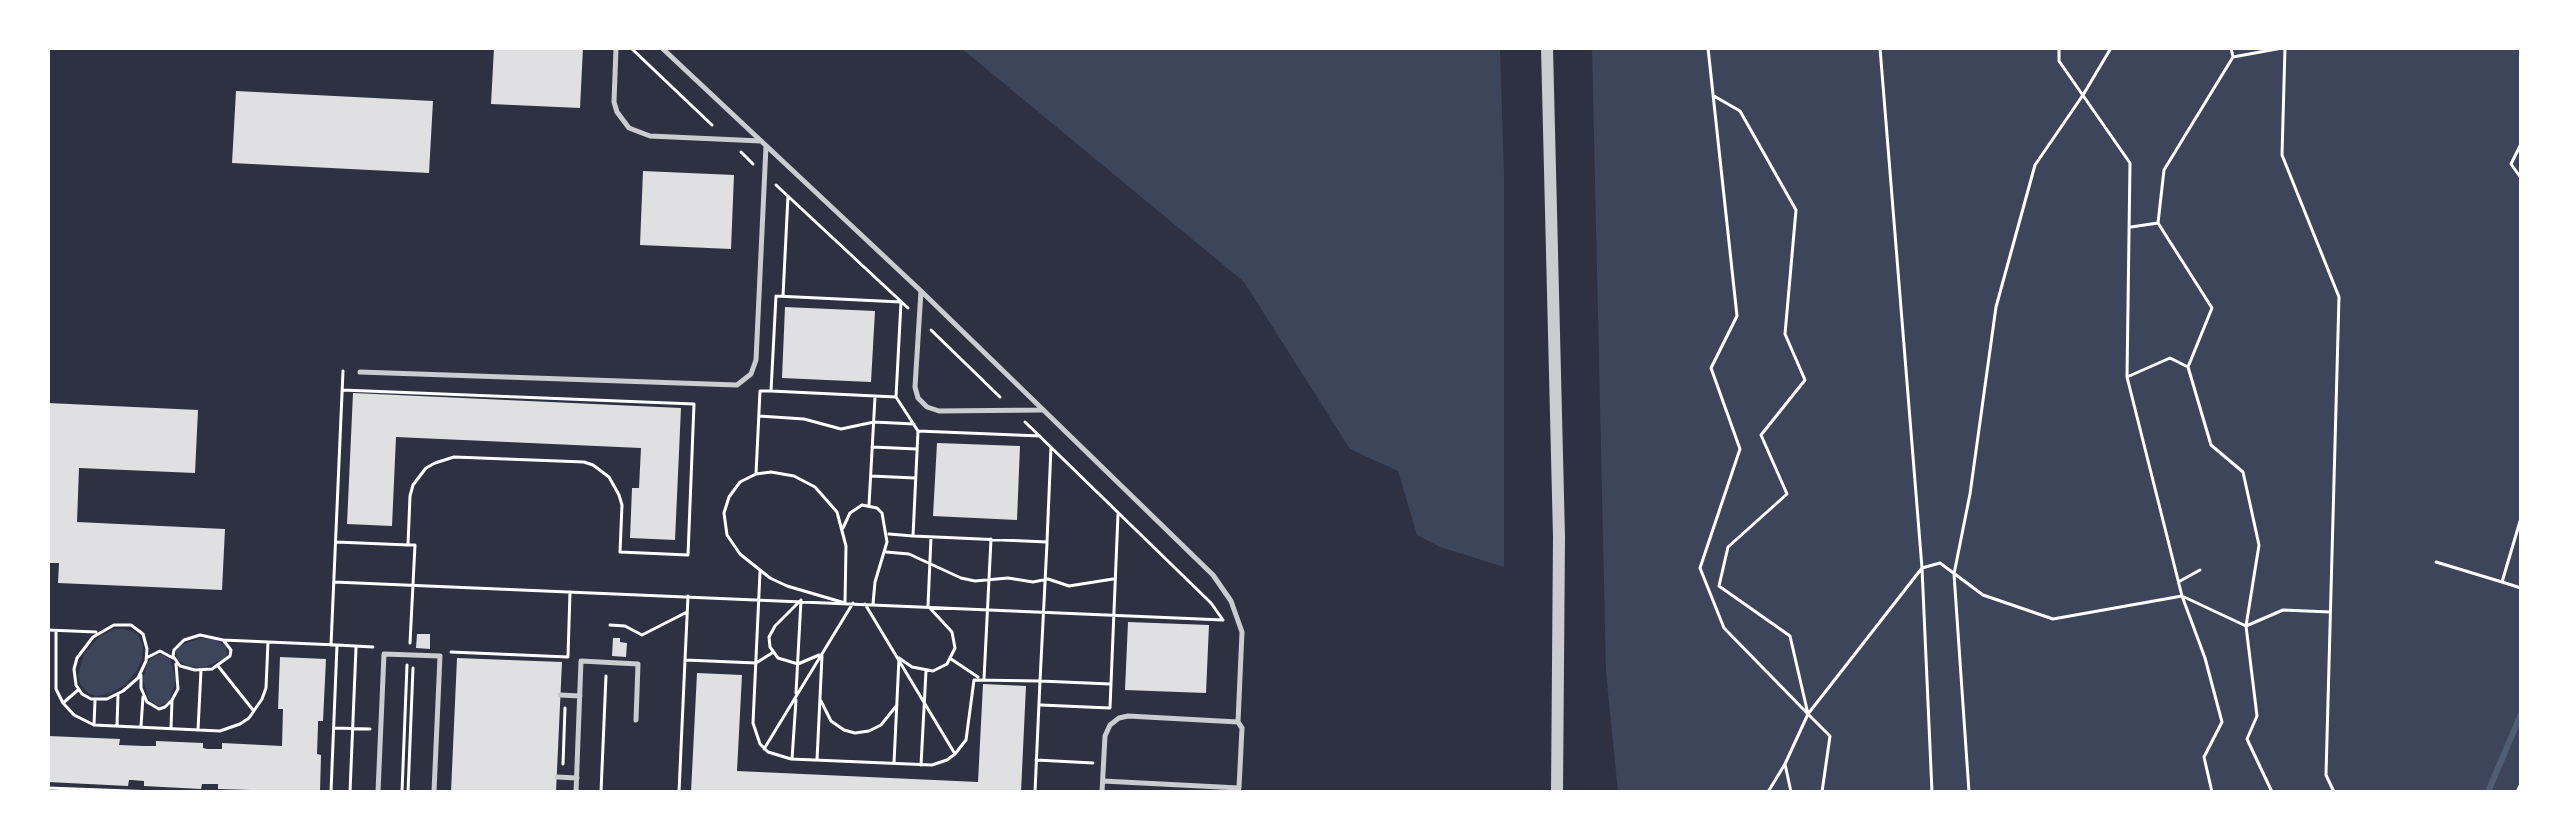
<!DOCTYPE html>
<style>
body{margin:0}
#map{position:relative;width:2569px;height:840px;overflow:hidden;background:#2d3142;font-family:Rubik,sans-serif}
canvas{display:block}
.frame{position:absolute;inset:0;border:50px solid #fff;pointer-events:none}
</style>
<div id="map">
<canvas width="2569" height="840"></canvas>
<div class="frame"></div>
</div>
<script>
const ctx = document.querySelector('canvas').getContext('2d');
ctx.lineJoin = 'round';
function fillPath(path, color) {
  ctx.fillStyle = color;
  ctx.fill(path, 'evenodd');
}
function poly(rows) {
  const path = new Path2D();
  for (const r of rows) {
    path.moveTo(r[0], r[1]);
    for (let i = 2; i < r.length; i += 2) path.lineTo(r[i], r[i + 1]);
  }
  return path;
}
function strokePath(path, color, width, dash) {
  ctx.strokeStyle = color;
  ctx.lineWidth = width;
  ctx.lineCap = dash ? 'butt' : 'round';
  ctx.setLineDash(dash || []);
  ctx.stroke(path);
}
fillPath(poly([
 [961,48,1500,48,1504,173,1504,567,1440,547,1417,535,1398,471,1350,449,1244,282],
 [1592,48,2521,48,2521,792,1618,792,1606,673],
 [125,629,137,633,143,645,142,660,137,670,126,684,111,693,96,696,88,693,80,684,78,675,84,654,100,636,115,629],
 [200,638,216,640,226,646,227,655,224,659,203,668,188,666,177,660,176,651,180,646],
 [160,654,170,659,176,680,169,701,159,706,149,700,143,679,147,664,151,658]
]), '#3c4559');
strokePath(poly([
 [2488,792,2521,714]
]), '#4f5d75', 6);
fillPath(poly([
 [494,48,583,48,580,108,491,104],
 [236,91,433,101,429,173,232,163],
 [643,171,734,175,731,249,640,245],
 [785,307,875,311,871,382,782,378],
 [353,393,681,408,675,540,630,538,632,488,639,488,641,448,396,437,392,526,347,524],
 [48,403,198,410,195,473,79,468,77,522,225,529,222,590,58,583,59,563,48,563],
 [937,443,1020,446,1017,520,933,516],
 [1128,622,1209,625,1206,693,1125,690],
 [417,634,430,634,430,649,416,648],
 [613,638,620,638,620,642,627,643,626,657,612,656],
 [280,657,326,659,323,721,318,721,318,725,317,754,321,755,320,792,218,789,218,784,202,784,201,789,144,786,144,781,132,780,129,780,128,786,48,782,48,736,120,739,119,745,144,746,156,746,156,741,203,743,203,748,207,749,222,749,222,743,282,746,283,709,278,709],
 [457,658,562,662,556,792,451,792],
 [697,673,742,675,737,771,978,782,983,684,1026,686,1021,792,691,792]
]), '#e0e0e3');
strokePath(poly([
 [631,48,712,125],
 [1708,48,1737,316,1711,368,1740,449,1700,568,1724,628,1808,714,1785,764,1791,792],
 [1880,48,1922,568,1932,792],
 [2059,48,2059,61,2130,163,2127,377,2182,596,2205,658,2222,722,2204,757,2212,792],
 [2231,48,2233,57,2164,170,2158,223,2212,308,2188,367,2211,445,2243,472,2259,545,2246,626],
 [2285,48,2282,155,2339,297,2326,775,2334,792],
 [2233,57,2282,48],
 [1714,96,1740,111,1796,210,1785,334,1805,380,1761,435,1787,494,1728,547,1719,586,1790,636,1808,714,1830,736,1822,792],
 [2521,144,2511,164,2521,178],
 [741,152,753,164],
 [776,185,908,308],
 [2131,227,2158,223],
 [776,296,901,302,896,397,771,391,776,296],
 [783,296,788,196],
 [931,330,1000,397],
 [2127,377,2170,358,2188,367],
 [896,397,918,431],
 [759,416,804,419,841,429,874,422,914,424],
 [1025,422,1211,603,1223,620],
 [1040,436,918,431,913,536,1047,542,1051,447],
 [872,447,917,449],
 [771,472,794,476,815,487,837,512,846,546,845,603,787,586,770,578,740,554,727,535,724,513,729,497,740,482,756,474,771,472],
 [756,474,760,391,771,391],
 [871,476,915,478],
 [869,505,875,397],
 [2521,518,2502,582,2521,588],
 [843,528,850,513,862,505,877,508,882,513,887,542,875,582,873,604],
 [889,534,913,536],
 [336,542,408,545,410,496,413,485,426,468,435,463,454,457,584,462,593,465,609,477,619,495,622,505,620,552,688,555,694,404,342,390],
 [1047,543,1040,681,1110,684],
 [408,545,415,545,410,643],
 [886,552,909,554,961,578,975,581,1008,578,1033,582,1048,579,1069,586,1113,579],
 [2436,562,2502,582],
 [760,572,753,723,760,744,768,752,791,759,932,765,947,760,955,754,966,740,974,680,1040,681,1035,792],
 [2180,581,2200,570],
 [334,582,1223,620],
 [800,601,775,626,769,637,770,647,778,658,798,664,819,655],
 [865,604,955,754],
 [114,625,131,625,143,634,147,649,146,661,138,678,123,691,107,699,91,699,82,694,76,685,74,669,77,658,93,637,114,625],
 [610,625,625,626,642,635,687,612],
 [2246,626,2283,610,2330,612],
 [48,630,96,632],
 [56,631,56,689,63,703,74,715,94,725,220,731,240,724,249,718,262,699,266,688,268,642],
 [200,635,223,640,231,650,230,656,212,669,195,670,180,666,173,656,174,650,184,640,200,635],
 [223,640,337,645,331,792],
 [331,645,343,371],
 [337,645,373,647],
 [451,652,568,657],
 [568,656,570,592],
 [148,657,160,651,173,658],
 [899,658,912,667,933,671,947,664,955,648,952,632,928,606,931,537],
 [951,659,978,677],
 [685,660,688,596],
 [218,666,253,710],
 [141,675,141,688,147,702,159,709,165,707,172,700,178,689,176,664],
 [984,679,991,539],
 [796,693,801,600],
 [821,701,831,721,844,730,855,733,869,731,881,725,897,705],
 [63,703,78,690],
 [1041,705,1109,708],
 [1110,708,1118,514],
 [1808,714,1922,568,1940,563,1983,595,2053,619,2182,596,2246,626,2257,716,2247,739,2272,792],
 [94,725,95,701],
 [117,726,118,695],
 [141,726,143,697],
 [171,728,172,700],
 [334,728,370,729],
 [198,730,201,670],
 [764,749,853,603],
 [792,759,796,700],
 [817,760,822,656],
 [1036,760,1093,763],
 [894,763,899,658],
 [563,764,565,708],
 [921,765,926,671],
 [48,788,156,792],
 [350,792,356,648],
 [402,792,407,665],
 [408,792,413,668],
 [601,792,606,676],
 [679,792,685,660,756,663,772,653],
 [1768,792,1785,764],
 [1969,792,1954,574,1970,494,1996,307,2035,165,2083,95,2111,48],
 [2517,792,2521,784]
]), '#fff', 3);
strokePath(poly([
 [616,48,614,102,617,112,629,128,650,136,761,141],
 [662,48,921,291,1213,575,1231,601,1242,632,1238,722,1128,716,1119,718,1110,725,1105,736,1102,792],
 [921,291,915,387,918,398,927,407,939,411,1042,410],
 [360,372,737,385,751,374,756,360,766,146],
 [560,695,580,696],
 [557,777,577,778],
 [1103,781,1239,788,1242,728,1238,722],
 [378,792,384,654,440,656,434,792],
 [576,792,581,661,638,664,636,720]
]), '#caccd0', 5);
strokePath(poly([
 [1547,48,1559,537,1557,792]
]), '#caccd0', 12);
</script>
